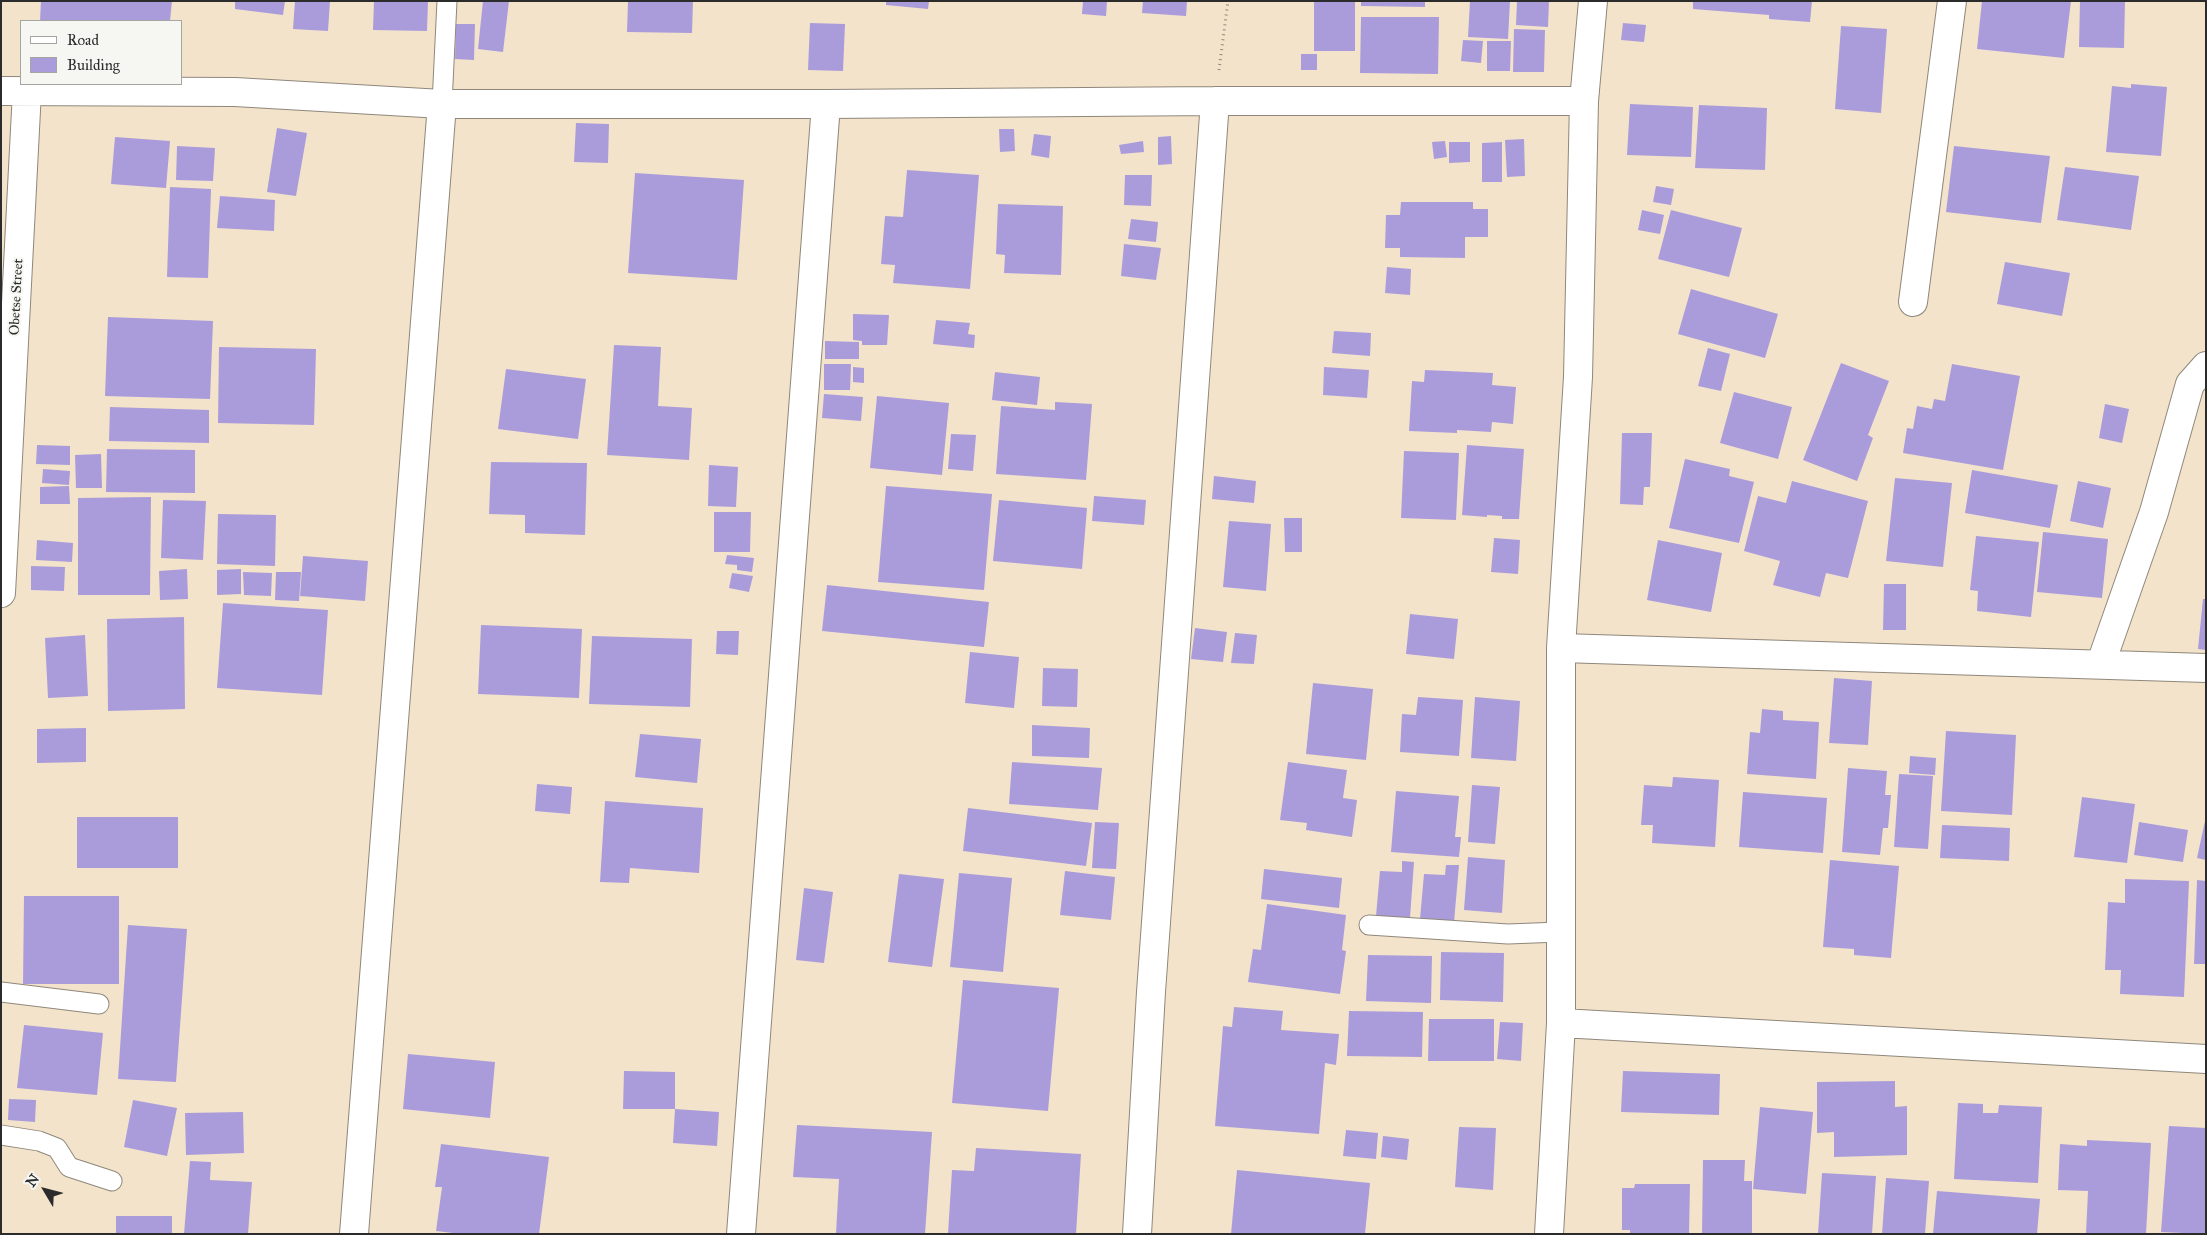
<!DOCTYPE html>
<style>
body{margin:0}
#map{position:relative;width:2207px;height:1235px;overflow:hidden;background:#f3e3cb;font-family:"IM FELL Great Primer",serif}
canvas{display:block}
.frame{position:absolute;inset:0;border:2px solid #2b2b2b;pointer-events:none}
.legend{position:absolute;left:20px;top:20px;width:162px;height:65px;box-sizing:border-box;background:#f6f6f2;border:1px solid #a5a5a2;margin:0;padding:6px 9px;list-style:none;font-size:15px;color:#2b2b2b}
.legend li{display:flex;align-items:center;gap:10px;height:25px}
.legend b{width:25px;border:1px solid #a5a5a2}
.north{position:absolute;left:20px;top:1165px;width:50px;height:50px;-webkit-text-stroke:4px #f6f6f2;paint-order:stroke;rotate:307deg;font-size:14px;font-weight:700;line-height:20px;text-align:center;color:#2b2b2b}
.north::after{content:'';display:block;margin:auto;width:18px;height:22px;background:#2b2b2b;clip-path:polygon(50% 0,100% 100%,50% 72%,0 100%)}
</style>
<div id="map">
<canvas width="2207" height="1235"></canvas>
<div class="frame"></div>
<ul class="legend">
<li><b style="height:6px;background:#fff"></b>Road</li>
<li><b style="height:14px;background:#aa9cdb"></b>Building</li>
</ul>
<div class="north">N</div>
</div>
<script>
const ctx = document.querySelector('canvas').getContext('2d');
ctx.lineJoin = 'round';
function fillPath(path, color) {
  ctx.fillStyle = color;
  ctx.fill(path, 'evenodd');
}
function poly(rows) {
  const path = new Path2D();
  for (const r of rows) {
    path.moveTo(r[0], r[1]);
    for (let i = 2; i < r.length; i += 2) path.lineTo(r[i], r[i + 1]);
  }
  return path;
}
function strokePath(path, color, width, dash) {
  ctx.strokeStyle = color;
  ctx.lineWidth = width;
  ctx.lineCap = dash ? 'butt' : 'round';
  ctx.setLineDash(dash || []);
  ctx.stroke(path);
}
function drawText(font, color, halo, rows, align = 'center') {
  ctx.font = font + ' "IM FELL Great Primer",serif';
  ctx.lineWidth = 4;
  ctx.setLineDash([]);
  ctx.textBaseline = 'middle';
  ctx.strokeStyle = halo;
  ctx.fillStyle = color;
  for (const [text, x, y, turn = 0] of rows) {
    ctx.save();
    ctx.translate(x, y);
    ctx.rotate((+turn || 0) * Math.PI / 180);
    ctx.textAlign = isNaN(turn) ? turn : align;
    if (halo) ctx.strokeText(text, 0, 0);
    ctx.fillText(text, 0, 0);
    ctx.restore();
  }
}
fillPath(poly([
 [41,1,172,1,170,21,40,21],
 [235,1,285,1,283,15,235,9],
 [295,1,330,1,328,31,293,29],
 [374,1,428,1,427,31,373,30],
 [483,1,509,1,503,52,478,49],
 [628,1,693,1,692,33,627,32],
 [886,1,929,1,928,9,886,5],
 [1083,1,1107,1,1106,16,1082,14],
 [1143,1,1187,1,1186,16,1142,13],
 [1314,1,1355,1,1355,51,1314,51],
 [1361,1,1425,1,1425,7,1361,6],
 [1470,1,1510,1,1508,39,1468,37],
 [1517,1,1549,1,1548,27,1516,25],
 [1693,1,1812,1,1810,22,1769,19,1769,15,1693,9],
 [1982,1,2071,1,2064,58,1977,49],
 [2080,1,2125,1,2124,48,2079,47],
 [1361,17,1439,17,1438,74,1360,73],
 [810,23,845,24,843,71,808,70],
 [1623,23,1646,25,1644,42,1621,40],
 [456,24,475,24,474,60,455,59],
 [1841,26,1887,29,1881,113,1835,109],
 [1514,29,1545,30,1544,72,1513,72],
 [1463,40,1483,41,1481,63,1461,61],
 [1487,41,1511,41,1510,71,1487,71],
 [1301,54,1317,54,1317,70,1301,70],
 [2131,84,2167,87,2161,156,2106,152,2112,86,2131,88],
 [1630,104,1693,107,1691,157,1627,155],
 [1699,105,1767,108,1765,170,1695,168],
 [576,123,609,124,608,163,574,162],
 [277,128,307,133,296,196,267,192],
 [999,129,1014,129,1015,151,1000,152],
 [1034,134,1051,136,1049,158,1031,155],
 [1171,136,1172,164,1158,165,1158,137],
 [115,137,170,141,166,188,111,184],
 [1524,139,1525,176,1507,177,1505,140],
 [1143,141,1144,152,1121,154,1119,145],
 [1445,141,1447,157,1434,159,1432,142],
 [1449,142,1470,142,1470,162,1449,163],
 [1502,142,1502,182,1482,182,1482,143],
 [177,146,215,148,213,181,176,180],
 [1954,146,2050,156,2041,223,1946,212],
 [2065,167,2139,176,2131,230,2057,220],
 [907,170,979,175,970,289,893,283,895,265,881,264,885,216,903,217],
 [635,173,744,180,737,280,628,273],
 [1125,175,1152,175,1151,206,1124,205],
 [1656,186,1674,189,1671,205,1653,202],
 [170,187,211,189,208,278,167,277],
 [220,196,275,200,274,231,217,228],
 [1401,202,1473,202,1473,209,1488,209,1488,237,1465,237,1465,258,1400,257,1400,248,1385,248,1386,215,1400,215],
 [998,204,1063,206,1061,275,1004,273,1005,255,996,254],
 [1642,210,1664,215,1660,234,1638,230],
 [1671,210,1742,228,1729,277,1658,259],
 [1131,219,1158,222,1156,242,1128,239],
 [1124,244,1161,248,1156,280,1121,276],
 [2005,262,2070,273,2062,316,1997,304],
 [1387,267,1411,269,1410,295,1385,293],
 [1691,289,1778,314,1765,358,1678,334],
 [853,314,889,315,887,345,862,345,862,341,853,340],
 [108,317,213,321,210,399,105,396],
 [936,320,970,323,968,334,975,335,974,348,933,344],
 [1334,331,1371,333,1370,356,1332,353],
 [825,341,859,342,859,359,825,359],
 [614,345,661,347,658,406,692,408,689,460,607,455],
 [219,347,316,349,314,425,218,423],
 [1708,348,1730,354,1721,391,1698,386],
 [1841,363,1889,381,1868,435,1873,438,1857,481,1803,460],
 [824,364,851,364,850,390,824,390],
 [1952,364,2020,376,2003,470,1903,453,1907,428,1913,429,1917,406,1932,409,1934,399,1945,401],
 [853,367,864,368,864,383,853,382],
 [1324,367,1369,370,1367,398,1323,395],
 [506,369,586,379,578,439,498,429],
 [1425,370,1493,373,1492,385,1516,387,1513,424,1492,422,1491,432,1457,430,1457,433,1409,431,1412,381,1424,382],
 [995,372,1040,377,1037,405,992,400],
 [1734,392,1792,407,1778,459,1720,443],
 [824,394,863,397,861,421,822,418],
 [877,396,949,403,942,475,870,468],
 [1055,402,1092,404,1086,480,996,474,1001,406,1055,410],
 [2105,404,2129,409,2122,443,2099,438],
 [110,407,209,410,209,443,109,441],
 [1622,433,1652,433,1650,487,1644,487,1643,505,1620,504],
 [951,434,976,435,973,471,948,469],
 [37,445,70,446,70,465,36,464],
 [1467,445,1524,449,1519,519,1502,519,1502,516,1487,515,1487,517,1462,515],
 [107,449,195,450,195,493,106,492],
 [1404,451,1459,453,1456,520,1401,518],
 [101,454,102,488,76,488,75,455],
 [1685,459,1730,469,1729,476,1754,482,1739,543,1669,528],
 [491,462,587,463,585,535,525,533,525,515,489,514],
 [709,465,738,467,736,507,708,506],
 [43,469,70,471,69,485,42,483],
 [1972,470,2058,485,2050,528,1965,513],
 [1214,476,1256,481,1254,503,1212,499],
 [1895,478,1952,483,1943,567,1886,561],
 [1792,481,1868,501,1848,578,1826,573,1820,597,1773,585,1780,561,1744,551,1758,496,1786,503],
 [2078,481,2111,488,2103,528,2070,521],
 [69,486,70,504,40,504,40,487],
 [886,486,992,494,984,590,878,582],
 [1094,496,1146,500,1144,525,1092,521],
 [151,497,150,595,78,595,78,498],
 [163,500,206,501,203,560,161,558],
 [999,500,1087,508,1082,569,993,561],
 [714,512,751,512,750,552,714,552],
 [218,514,276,515,275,566,217,564],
 [1284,518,1302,518,1302,552,1285,552],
 [1229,521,1271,524,1266,591,1223,587],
 [2043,532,2108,539,2102,598,2037,592],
 [1976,536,2039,542,2031,617,1977,611,1978,591,1970,590],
 [1494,538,1520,540,1518,574,1491,572],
 [37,540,73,543,72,562,36,560],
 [1658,540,1722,553,1711,612,1647,600],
 [727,555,754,558,752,572,737,570,737,565,725,564],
 [303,556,368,561,365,601,300,596],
 [31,566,65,567,64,591,31,590],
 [187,569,188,599,160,600,159,571],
 [241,569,241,594,217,595,217,570],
 [243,572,272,573,271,596,244,595],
 [276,572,301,572,299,601,275,600],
 [732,573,753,576,749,592,729,588],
 [1884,584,1906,584,1906,630,1883,630],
 [827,585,989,602,984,647,822,631],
 [2203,599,2206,599,2206,650,2198,649],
 [223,603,328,610,322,695,217,688],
 [1410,614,1458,619,1454,659,1406,654],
 [184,617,185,709,108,711,107,619],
 [481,625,582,629,579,698,478,694],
 [1195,628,1227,632,1223,662,1191,659],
 [717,631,739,631,738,655,716,654],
 [1235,633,1257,635,1254,664,1231,663],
 [85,635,88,696,48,698,45,638],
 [592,636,692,639,690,707,589,704],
 [970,652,1019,657,1014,708,965,703],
 [1043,668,1078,669,1077,707,1042,706],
 [1834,678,1872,681,1868,745,1829,743],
 [1313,683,1373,689,1366,760,1306,754],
 [1418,697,1463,700,1459,756,1400,752,1402,714,1416,715],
 [1475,697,1520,701,1516,761,1471,758],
 [1762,709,1783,711,1783,720,1819,722,1816,779,1747,774,1750,732,1760,733],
 [1032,725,1090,728,1089,758,1032,756],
 [86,728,86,762,37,763,37,729],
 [1946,731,2016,735,2012,815,1941,811],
 [640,734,701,739,697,783,635,777],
 [1910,756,1936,758,1935,775,1909,773],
 [1012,762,1102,768,1098,810,1009,804],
 [1288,762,1347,770,1343,798,1357,800,1352,837,1306,830,1307,823,1280,820],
 [1848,768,1887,771,1885,795,1891,795,1888,828,1883,828,1880,855,1842,852],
 [1899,774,1933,776,1928,849,1894,847],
 [1673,777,1719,780,1715,847,1652,843,1653,825,1641,825,1644,785,1672,787],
 [537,784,572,787,570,814,535,811],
 [1472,785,1500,787,1495,844,1468,842],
 [1396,791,1459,796,1455,837,1461,837,1459,857,1391,852],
 [1743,792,1827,798,1823,853,1739,847],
 [2082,797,2135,804,2127,863,2074,857],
 [605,801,703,808,699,873,630,868,629,883,600,882],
 [968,808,1092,823,1086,866,963,851],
 [77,817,178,817,178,868,77,868],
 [2205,821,2206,821,2206,860,2197,858],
 [1095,822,1119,823,1116,869,1092,868],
 [2139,822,2188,830,2183,862,2134,855],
 [1942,825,2010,828,2009,861,1940,858],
 [1468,857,1505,860,1502,913,1464,910],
 [1830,860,1899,866,1891,958,1854,955,1854,949,1823,947],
 [1402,861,1414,862,1410,918,1376,916,1380,871,1402,872],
 [1446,865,1459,865,1454,922,1420,919,1424,874,1445,875],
 [1264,869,1342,878,1339,908,1261,899],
 [1065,871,1115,877,1111,920,1060,915],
 [959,873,1012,878,1003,972,950,967],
 [899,874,944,879,932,967,888,962],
 [2125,879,2189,881,2184,997,2120,994,2121,970,2105,970,2108,902,2125,903],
 [2197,880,2206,881,2206,964,2194,964],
 [804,888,833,892,824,963,796,960],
 [24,896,119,896,119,984,23,984],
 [1267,904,1346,915,1342,950,1346,951,1340,994,1248,982,1253,949,1261,950],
 [128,925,187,929,176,1082,118,1079],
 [1441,952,1504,953,1503,1002,1440,1000],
 [1368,955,1432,956,1431,1003,1366,1001],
 [963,980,1059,988,1048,1111,952,1103],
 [1234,1007,1283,1011,1281,1030,1339,1034,1336,1065,1325,1063,1319,1134,1215,1126,1223,1026,1232,1027],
 [1349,1011,1423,1012,1422,1057,1347,1056],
 [1429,1019,1494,1019,1494,1061,1428,1061],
 [1500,1022,1523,1023,1521,1061,1497,1059],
 [24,1025,103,1033,97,1095,17,1088],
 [408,1054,495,1062,490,1118,403,1109],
 [624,1071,675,1072,675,1109,623,1109],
 [1623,1071,1720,1074,1719,1115,1621,1112],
 [1895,1081,1895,1107,1907,1106,1907,1155,1834,1157,1834,1132,1817,1133,1817,1082],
 [9,1099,36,1100,35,1122,8,1120],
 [133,1100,177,1108,167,1156,124,1147],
 [1958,1103,1983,1104,1983,1113,1998,1113,1999,1105,2042,1107,2038,1183,1954,1179],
 [1760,1107,1813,1112,1806,1194,1753,1189],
 [675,1109,719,1112,717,1146,673,1143],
 [243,1112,244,1153,186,1155,185,1113],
 [797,1125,932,1132,925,1234,836,1234,839,1179,793,1177],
 [2169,1126,2206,1128,2206,1234,2161,1232],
 [1459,1127,1496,1128,1493,1190,1455,1187],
 [1346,1130,1378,1133,1376,1159,1343,1156],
 [1383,1136,1409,1139,1407,1160,1381,1157],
 [2087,1140,2151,1143,2146,1234,2086,1234,2088,1191,2058,1190,2060,1144,2087,1146],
 [441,1144,549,1157,539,1234,462,1234,436,1231,442,1187,435,1187],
 [976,1148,1081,1154,1076,1234,948,1234,952,1170,974,1171],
 [1703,1160,1745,1160,1744,1181,1752,1181,1752,1234,1702,1234],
 [190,1161,211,1162,210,1180,252,1182,248,1234,184,1234],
 [1237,1170,1370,1183,1365,1234,1231,1234],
 [1822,1173,1876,1176,1872,1234,1818,1234],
 [1886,1178,1929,1181,1925,1234,1882,1234],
 [1635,1184,1690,1184,1689,1234,1630,1234,1630,1230,1622,1230,1622,1188,1634,1188],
 [1937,1191,2040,1199,2037,1234,1933,1234],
 [116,1216,172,1216,172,1234,116,1234]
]), '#aa9cdb');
const lane = poly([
 [442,104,447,1],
 [1369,925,1508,934,1560,932],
 [1,992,99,1004],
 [1,1135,39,1141,57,1148,69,1167,112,1181]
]);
const street = poly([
 [1,91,235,92,442,104,826,104,1215,101,1584,101],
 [1913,302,1952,1],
 [1,593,27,91],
 [1561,648,2206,668],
 [2101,663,2154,512,2190,384,2206,366],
 [1561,1023,2206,1059],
 [354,1234,442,104],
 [741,1234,826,104],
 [1137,1234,1151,992,1215,101],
 [1549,1234,1561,1023,1561,648,1578,377,1584,101,1593,1]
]);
strokePath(lane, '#8f877b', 21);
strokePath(street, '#8f877b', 30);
strokePath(poly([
 [1219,70,1228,1]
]), '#8f877b', 3, [1, 4]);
strokePath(lane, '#fff', 19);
strokePath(street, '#fff', 28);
drawText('14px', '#2b2b2b', '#f6f6f2', [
 ["Obetse Street",17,297,-87]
]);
</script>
